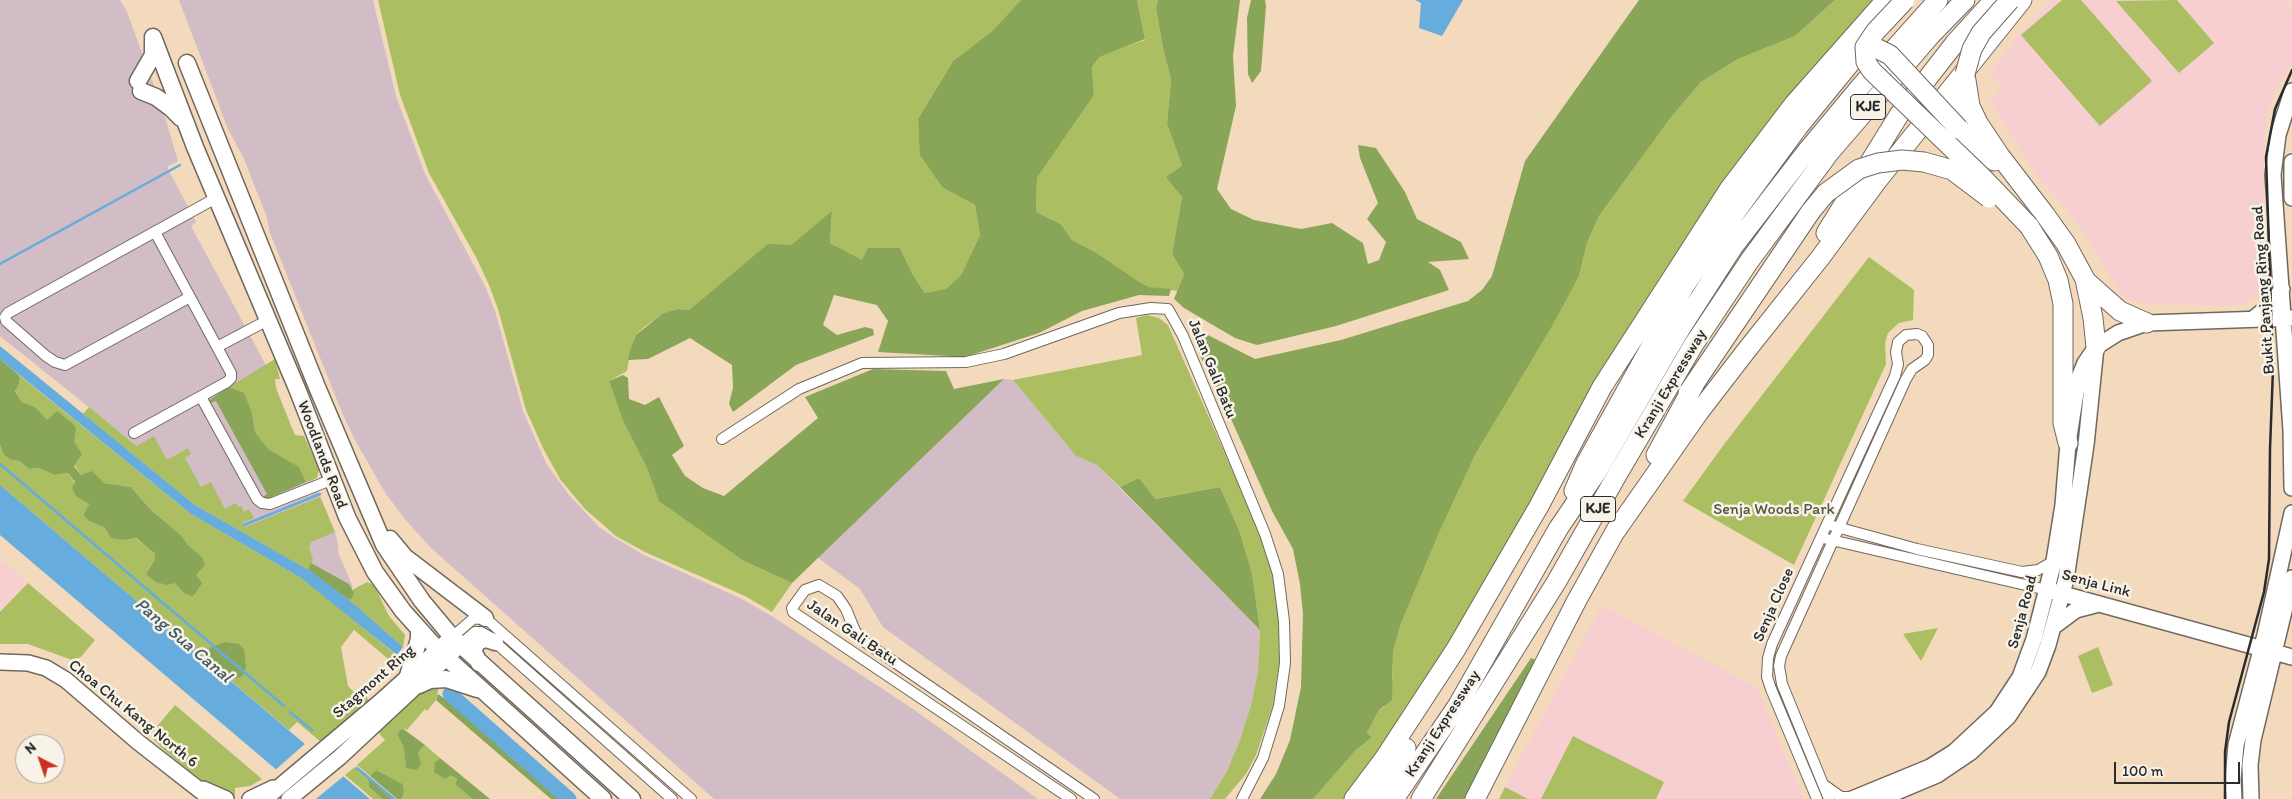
<!DOCTYPE html>
<style>
body{margin:0}
#map{position:relative;width:2292px;height:799px;overflow:hidden;background:#f3dabc;font-family:Itim,sans-serif}
canvas{display:block}
.north{position:absolute;left:15px;top:734px;width:50px;height:50px;box-sizing:border-box;background:#f7f3e8;border:1px solid #a5a39c;border-radius:50%;rotate:319deg;font-size:14px;font-weight:700;line-height:20px;text-align:center;color:#2b2b2b}
.north::after{content:'';display:block;margin:auto;width:18px;height:22px;background:#c8321e;clip-path:polygon(50% 0,100% 100%,50% 72%,0 100%)}
.scale{position:absolute;left:2114px;top:762px;width:126px;height:22px;box-sizing:border-box;border:2px solid #2b2b2b;border-top:0;padding-left:6px;font-size:15px;line-height:18px;white-space:nowrap;color:#2b2b2b;-webkit-text-stroke:4px #f7f3e8;paint-order:stroke}
</style>
<div id="map">
<canvas width="2292" height="799"></canvas>
<div class="north">N</div>
<div class="scale">100 m</div>
</div>
<script>
const ctx = document.querySelector('canvas').getContext('2d');
ctx.lineJoin = 'round';
function fillPath(path, color) {
  ctx.fillStyle = color;
  ctx.fill(path, 'evenodd');
}
function poly(rows) {
  const path = new Path2D();
  for (const r of rows) {
    path.moveTo(r[0], r[1]);
    for (let i = 2; i < r.length; i += 2) path.lineTo(r[i], r[i + 1]);
  }
  return path;
}
function strokePath(path, color, width, dash) {
  ctx.strokeStyle = color;
  ctx.lineWidth = width;
  ctx.lineCap = dash ? 'butt' : 'round';
  ctx.setLineDash(dash || []);
  ctx.stroke(path);
}
function drawText(font, color, halo, rows, align = 'center') {
  ctx.font = font + ' Itim,sans-serif';
  ctx.lineWidth = 5;
  ctx.setLineDash([]);
  ctx.textBaseline = 'middle';
  ctx.strokeStyle = halo;
  ctx.fillStyle = color;
  for (const [text, x, y, turn = 0] of rows) {
    ctx.save();
    ctx.translate(x, y);
    ctx.rotate((+turn || 0) * Math.PI / 180);
    ctx.textAlign = isNaN(turn) ? turn : align;
    if (halo) ctx.strokeText(text, 0, 0);
    ctx.fillText(text, 0, 0);
    ctx.restore();
  }
}
fillPath(poly([
 [2051,0,2086,0,2089,3,2093,0,2286,0,2292,7,2292,62,2275,93,2267,114,2264,147,2263,283,2261,292,2251,300,2242,305,2233,306,2141,303,2123,297,2079,225,2037,176,1989,100,2002,88,1990,74,2019,34],
 [0,559,28,583,0,612],
 [1602,605,1758,688,1803,799,1528,799,1505,787]
]), '#f7cfd1');
fillPath(poly([
 [0,0,120,0,127,12,163,110,178,161,167,167,196,222,191,226,267,367,335,532,338,544,338,552,353,587,345,593,245,527,237,518,211,505,0,336],
 [179,0,373,0,396,96,425,174,485,286,495,311,523,411,547,465,569,495,599,527,615,538,644,555,740,598,770,615,913,709,1038,799,714,799,431,548,404,518,386,494,356,442,343,415,270,233,266,215,244,159,228,129],
 [1004,379,1013,380,1076,456,1097,465,1260,630,1258,672,1251,705,1240,740,1227,771,1210,799,1120,799,883,627,860,589,817,557]
]), '#d2bdc6');
fillPath(poly([
 [378,0,1021,0,992,31,953,61,918,119,919,134,943,188,975,205,980,235,961,275,945,290,925,293,913,275,900,248,862,261,830,243,832,212,791,245,768,245,689,310,678,309,663,313,643,328,636,335,631,347,627,371,609,381,623,421,648,470,744,561,792,583,772,612,745,596,645,552,616,536,585,509,560,479,543,448,526,410,498,309,489,285,477,259,429,173,400,95],
 [1137,0,1158,0,1156,8,1163,48,1171,79,1167,124,1182,166,1182,197,1172,254,1184,274,1177,291,1149,287,1138,281,1097,253,1072,240,1061,224,1036,212,1037,178,1094,95,1092,67,1099,56,1145,40],
 [1835,0,1875,0,1537,493,1419,696,1346,799,1313,799,1355,751,1372,737,1367,733,1379,710,1384,707,1393,677,1393,652,1400,626,1439,533,1476,453,1579,276,1587,243,1599,216,1672,116,1701,82,1738,59,1795,36],
 [2062,0,2081,0,2152,81,2100,126,2021,35],
 [2177,0,2214,43,2179,73,2116,1],
 [1869,257,1914,290,1913,320,1899,323,1888,333,1885,343,1886,364,1794,565,1683,501,1725,443],
 [1147,315,1159,318,1168,325,1261,535,1273,575,1280,621,1279,664,1273,705,1256,755,1246,774,1225,799,1210,799,1227,771,1240,740,1251,705,1258,672,1260,630,1252,573,1239,530,1220,487,1154,499,1139,478,1120,487,1097,465,1076,456,1013,380,1142,355,1136,318],
 [275,359,280,379,275,379,276,388,291,426,295,435,304,436,319,469,317,478,306,482,299,467,268,449,255,432,252,413,229,387],
 [19,375,191,514,301,578,330,600,402,660,403,664,401,670,354,630,341,647,348,686,359,697,366,695,369,702,321,742,297,722,289,730,230,680,242,677,209,648,207,661,0,485,0,445,4,455,11,460,19,461,29,469,39,468,54,475,68,473,89,504,83,515,89,521,105,528,124,540,135,538,155,554,155,559,146,574,175,582,184,593,194,597,196,575,202,557,188,545,181,535,151,510,131,487,104,483,81,475,47,421,35,407,22,402,15,390,19,384],
 [89,407,137,446,154,436,167,460,188,448,191,454,185,458,201,487,211,482,225,509,236,503,238,507,241,506,244,512,249,509,254,518,242,523,245,527,320,497,335,532,311,542,309,547,313,560,308,570,195,505,83,414],
 [367,582,374,585,389,616,405,635,403,647,349,600,354,593,352,590],
 [28,583,95,640,81,657,72,660,28,644,0,644,0,612],
 [1938,628,1921,661,1903,634],
 [2098,647,2113,685,2092,693,2078,656],
 [440,682,436,700,427,711,425,709,407,730,402,728,397,734,404,748,418,753,425,745,440,758,435,762,457,779,455,784,472,799,402,799,404,790,403,784,376,770,370,776,357,765,385,740,377,731,420,689],
 [175,705,262,779,250,786,235,788,235,796,232,796,205,784,165,751,152,738,155,734,153,731],
 [1573,736,1664,782,1656,799,1541,799],
 [355,767,368,778,369,787,382,799,373,799,345,775],
 [1505,787,1528,799,1499,799]
]), '#acbe62');
fillPath(poly([
 [1021,0,1137,0,1145,39,1099,57,1092,67,1094,95,1037,178,1036,212,1061,224,1072,240,1097,253,1138,281,1149,287,1171,289,1169,296,1139,295,1082,311,1039,333,965,357,878,352,888,321,877,305,834,295,823,325,837,335,865,327,873,329,874,335,796,365,733,412,729,404,733,388,732,365,690,338,648,359,628,360,631,347,636,335,663,313,678,309,689,310,768,244,791,245,832,211,830,243,862,260,868,248,900,248,913,275,925,293,946,289,961,275,980,235,975,205,943,188,920,155,918,119,953,61,992,31],
 [1158,0,1240,0,1233,56,1236,106,1217,189,1231,209,1254,220,1301,229,1332,223,1363,243,1368,264,1379,260,1386,242,1367,219,1378,203,1360,158,1358,145,1376,148,1405,192,1417,219,1461,242,1469,259,1428,262,1440,270,1449,290,1336,326,1257,345,1235,338,1184,308,1174,299,1184,274,1172,254,1182,197,1166,177,1182,166,1167,124,1171,79,1163,48,1156,8],
 [1251,0,1265,0,1266,6,1261,71,1252,83,1248,74,1247,18],
 [1639,0,1835,0,1795,36,1738,59,1701,82,1672,116,1599,216,1587,243,1579,276,1552,326,1476,453,1439,533,1400,626,1393,652,1392,700,1379,710,1367,733,1372,737,1355,751,1313,799,1260,799,1276,774,1290,740,1301,687,1303,614,1300,584,1293,549,1272,511,1219,392,1200,356,1197,337,1204,333,1255,359,1341,340,1468,301,1482,290,1492,276,1525,161],
 [0,359,19,375,19,384,15,391,22,402,35,407,47,420,57,411,73,424,76,428,74,442,82,454,74,466,81,475,92,471,104,483,131,487,151,510,181,535,188,545,202,557,205,565,196,575,202,583,193,597,184,593,175,583,167,585,156,582,146,574,155,559,155,554,136,538,124,540,111,538,105,528,89,521,83,515,89,504,76,496,72,488,75,482,68,473,54,475,39,468,29,469,19,461,11,460,4,455,0,445],
 [873,369,946,371,954,389,1004,379,792,583,744,561,659,501,648,470,623,421,609,381,623,375,628,378,629,399,645,405,659,397,684,446,672,455,685,476,703,488,724,496,818,418,805,397],
 [229,387,244,393,252,413,255,432,268,449,299,467,306,482,269,498,262,498,267,494,216,401,210,403,208,401],
 [1139,478,1155,499,1220,487,1239,530,1252,573,1260,630,1120,487],
 [311,563,349,584,354,593,352,598,349,600,308,570],
 [225,642,239,644,244,649,246,667,242,677,230,680,207,661,209,648],
 [1531,658,1538,661,1464,799,1436,799],
 [438,694,445,699,447,697,563,799,551,799,436,700],
 [402,728,425,745,418,753,421,765,416,770,406,768,404,748,397,734],
 [440,758,490,799,472,799,455,784,457,779,451,775,445,779,434,772,435,762],
 [376,770,403,784,404,790,402,799,397,799,370,776],
 [368,778,392,799,382,799,379,796,369,787]
]), '#89a558');
fillPath(poly([
 [1415,0,1463,0,1442,36,1419,28,1421,3],
 [0,346,195,505,312,572,354,604,403,647,397,655,301,578,191,514,0,359],
 [0,485,299,739,370,799,311,799,292,783,0,535]
]), '#66acdc');
fillPath(poly([
 [306,743,345,775,316,799,307,799,274,771]
]), '#f3dabc');
strokePath(poly([
 [0,264,180,165],
 [0,464,284,706],
 [244,525,320,494],
 [290,712,312,730],
 [357,768,394,799]
]), '#66acdc', 2.5);
strokePath(poly([
 [450,694,569,799]
]), '#66acdc', 15);
const street = poly([
 [190,297,65,365,55,362,46,356,6,321,5,317,8,313,216,198],
 [217,347,268,320],
 [201,397,257,499,262,503,270,504,331,480],
 [134,433,227,382,231,378,231,373,155,232],
 [722,439,799,389,862,363,966,362,1004,354,1119,313,1151,308,1168,309,1183,336,1265,534,1278,574,1284,621,1285,663,1279,706,1263,758,1242,799],
 [1833,526,1917,549,2022,572,2038,570,2054,561],
 [1827,539,2047,590],
 [452,637,473,619,485,618,491,623,691,799],
 [460,645,475,632,481,632,488,636,672,799],
 [1824,785,1841,797,1858,797],
 [1071,799,793,612,792,608,805,590,819,585,837,596,846,609,855,631,865,642,1094,799],
 [1817,799,1771,689,1767,677,1768,658,1772,644,1895,376,1898,364,1896,352,1898,342,1906,335,1917,334,1922,336,1928,345,1928,355,1925,360,1912,369,1906,379,1781,656,1779,666,1782,684,1829,799]
]);
const secondary = poly([
 [2292,91,2278,135,2273,175,2291,430,2292,488],
 [2292,162,2292,198],
 [2254,318,2269,306,2282,289],
 [2052,591,2292,657],
 [2053,627,2076,610,2099,604],
 [0,662,28,663,46,668,66,680,138,742,211,799],
 [203,789,226,799],
 [250,799,273,788],
 [265,799,380,702,452,637],
 [289,799,340,757,460,645],
 [1852,799,1930,767,1954,752,1997,712,2020,677,2034,639,2054,561,2063,505,2068,443,2078,380,2085,363,2096,347,2118,333,2147,323,2292,318],
 [1880,799,1937,775,1971,752,2008,717,2038,672,2048,645,2066,579,2086,445,2096,347],
 [2234,799,2233,779,2236,745,2265,635,2292,513],
 [2251,799,2250,765,2253,740,2292,578]
]);
const primary = poly([
 [153,37,195,147,298,391,347,517,375,572,403,611,438,650,603,799],
 [187,63,317,387,384,545,422,601,452,637,632,799],
 [138,81,153,55,153,40],
 [141,91,156,97,171,108,181,118],
 [390,539,405,557,485,618],
 [479,663,474,652,475,646,479,641,486,639,495,642],
 [408,676,419,639,419,631],
 [419,685,430,680,446,679,477,689]
]);
const highway = poly([
 [1965,74,1970,106,1978,123,2000,156,2046,216,2066,244,2085,279,2093,318,2096,347],
 [1963,81,1955,113,1959,129,1994,161],
 [2029,226,2048,256,2058,280,2063,304,2063,423,2068,443],
 [1826,233,1899,115,1955,43,1994,0],
 [2085,280,2120,311,2147,323],
 [1688,393,1811,211],
 [1656,455,1695,383],
 [1574,491,1586,463,1685,285,1737,210,1798,127,1856,56,1865,47],
 [1615,532,1699,412,1746,351,1820,258,1877,181,2022,0],
 [1354,799,1384,759,1456,649,1539,506,1602,387,1730,188,1794,104,1886,0],
 [1373,799,1406,748],
 [1394,799,1458,705,1558,529,1596,473,1682,326,1733,247,1807,151,1861,86,1938,0],
 [1421,799,1557,581,1617,475,1694,344,1750,260,1829,153,1930,36,1965,0],
 [1475,799,1577,600,1621,521]
]);
strokePath(street, '#71685e', 12);
strokePath(secondary, '#71685e', 18);
strokePath(primary, '#71685e', 19);
strokePath(highway, '#71685e', 21);
strokePath(street, '#fff', 10);
strokePath(secondary, '#fff', 15);
strokePath(primary, '#fff', 16);
strokePath(highway, '#fff', 19);
strokePath(poly([
 [2225,799,2225,752,2229,722,2264,592,2269,559,2270,449,2273,369,2266,157,2275,109,2292,70]
]), '#2b2b2b', 2.5);
const highwayBridge = poly([
 [1905,0,1875,32,1865,47,1866,62,1872,71,1983,178,2029,226],
 [1865,47,1872,46,1890,55,1959,129],
 [1965,74,1972,49,1981,33,2010,0],
 [1811,211,1826,193,1859,169,1878,163,1902,160,1924,162,1952,170,1989,198]
]);
strokePath(highwayBridge, '#71685e', 21, []);
strokePath(highwayBridge, '#fff', 19);
for (const [x, y, w] of [
 [1868,107,35],
 [1598,509,35]
]) {
  const box = new Path2D();
  box.roundRect(x - w / 2, y - 12.5, w, 25, 4);
  ctx.fillStyle = '#f7f3e8';
  ctx.fill(box);
  strokePath(box, '#2b2b2b', 1);
}
drawText('bold 15px', '#2b2b2b', null, [
 ["KJE",1868,107],
 ["KJE",1598,509]
]);
drawText('16px', '#2b2b2b', '#f7f3e8', [
 ["Bukit Panjang Ring Road",2264,290,-94],
 ["Jalan Gali Batu",1212,369,68],
 ["Kranji Expressway",1671,384,-59],
 ["Woodlands Road",322,455,69],
 ["Senja Link",2096,584,15],
 ["Senja Close",1774,605,-66],
 ["Senja Road",2023,612,-75],
 ["Jalan Gali Batu",852,633,34],
 ["Stagmont Ring",374,682,-41],
 ["Choa Chu Kang North 6",133,714,39],
 ["Kranji Expressway",1443,724,-57]
]);
drawText('16px', '#52573c', '#f7f3e8', [
 ["Senja Woods Park",1774,510]
]);
drawText('italic 18px', '#405869', '#f7f3e8', [
 ["Pang Sua Canal",183,641,40]
]);
</script>
